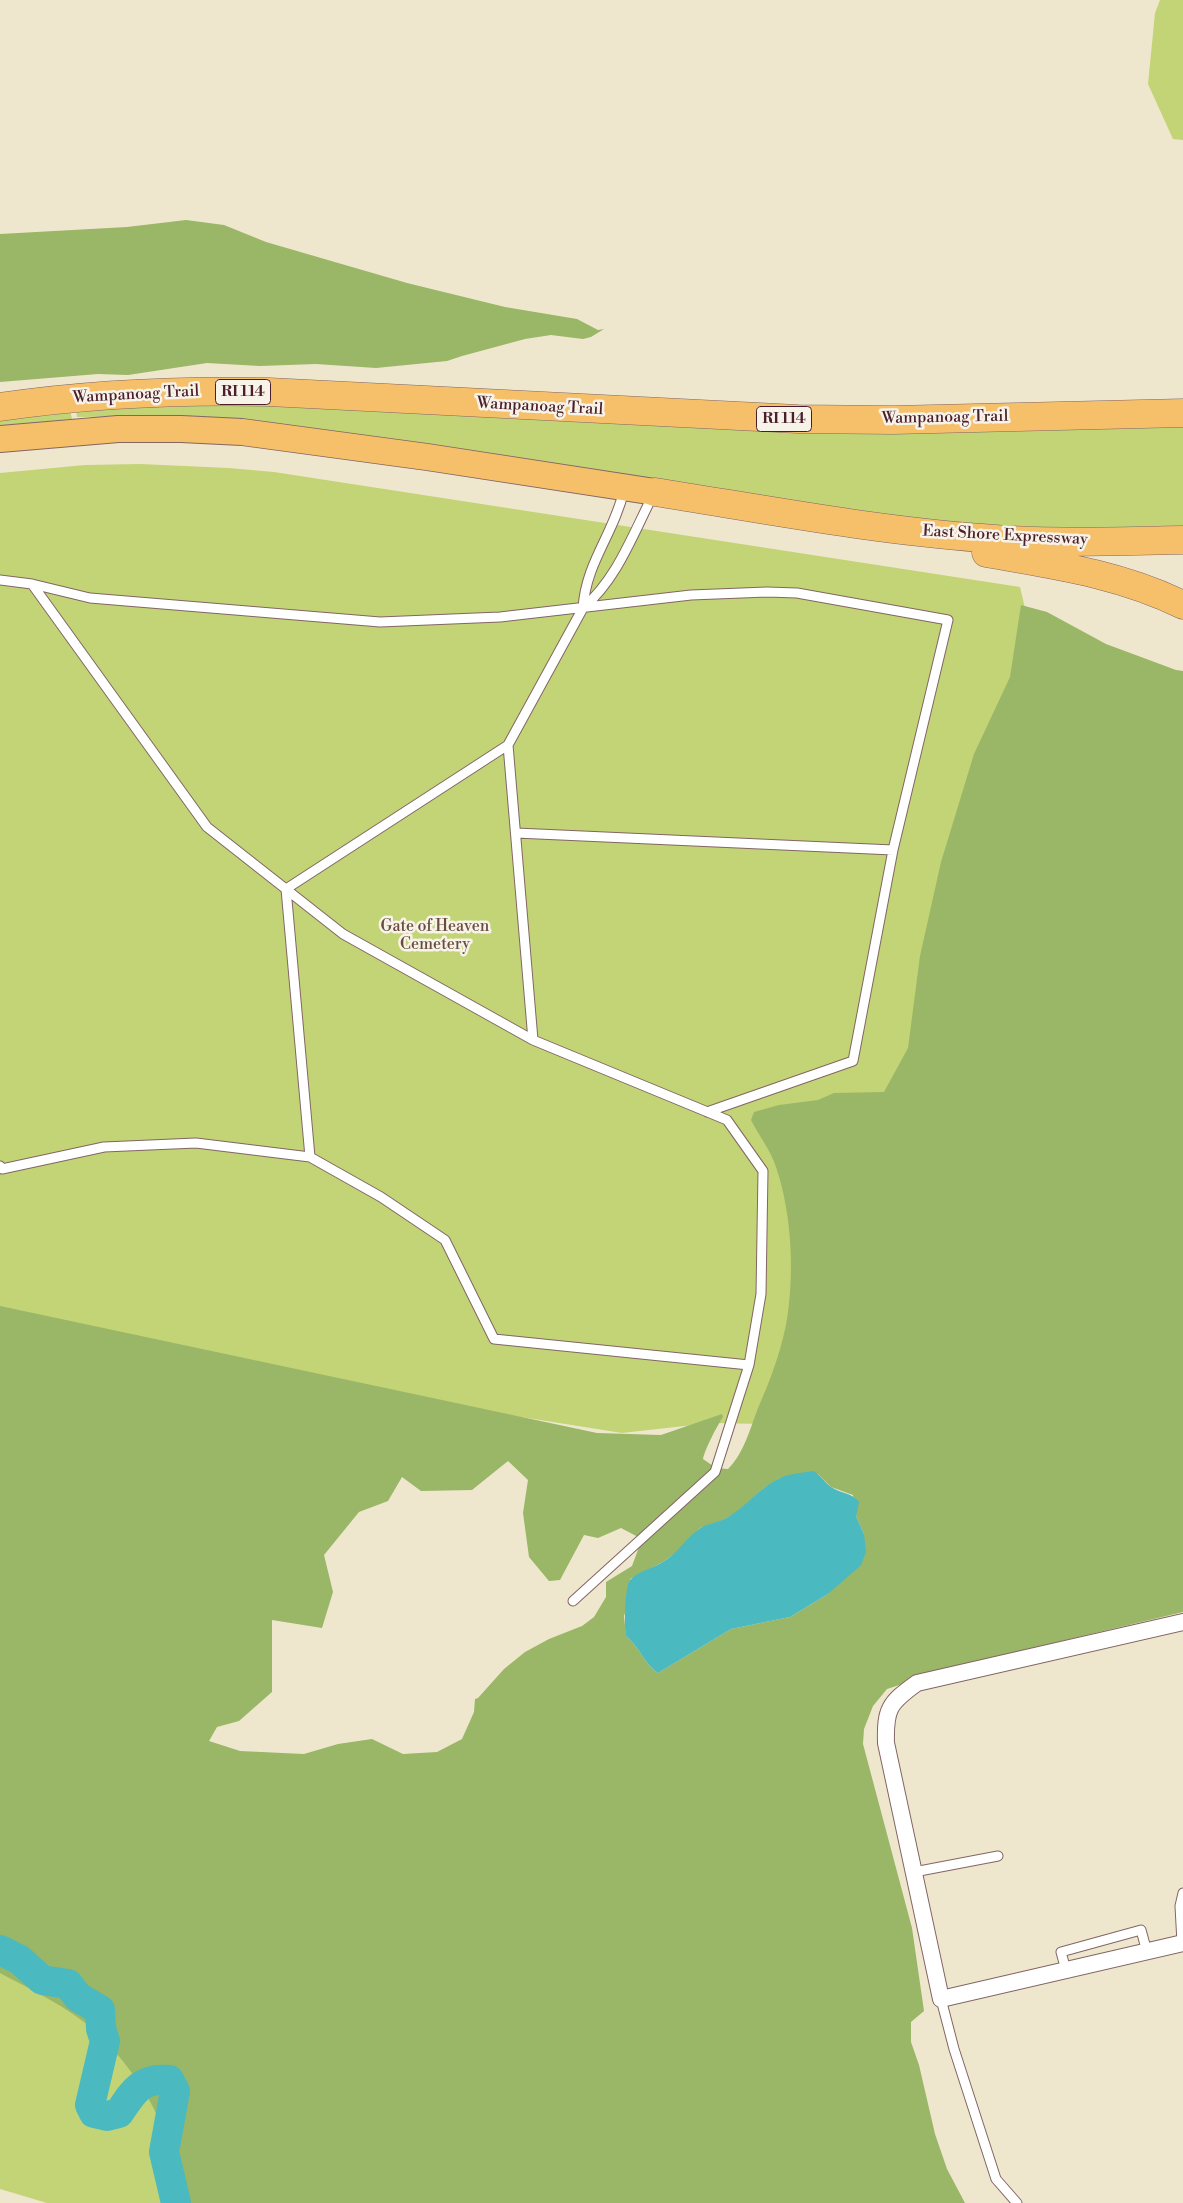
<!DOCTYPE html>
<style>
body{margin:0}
canvas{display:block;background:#eee7cd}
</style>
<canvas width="1183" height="2203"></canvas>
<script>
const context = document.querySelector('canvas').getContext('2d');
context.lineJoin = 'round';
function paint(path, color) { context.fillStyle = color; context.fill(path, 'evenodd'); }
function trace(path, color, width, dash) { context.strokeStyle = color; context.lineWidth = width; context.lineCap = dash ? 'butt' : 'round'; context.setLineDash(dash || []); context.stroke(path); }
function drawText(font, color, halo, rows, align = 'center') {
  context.font = font + ' "Libre Bodoni",serif'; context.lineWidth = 5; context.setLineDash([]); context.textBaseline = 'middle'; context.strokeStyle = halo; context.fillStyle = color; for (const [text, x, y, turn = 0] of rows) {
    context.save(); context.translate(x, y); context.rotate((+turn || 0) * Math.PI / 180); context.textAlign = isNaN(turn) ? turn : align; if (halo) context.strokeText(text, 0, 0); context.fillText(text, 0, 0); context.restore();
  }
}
const green = new Path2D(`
 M1160 0H1183V140L1173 139 1148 84 1155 13Z
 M210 402 1183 425V529L1089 531 940 524 266 422 169 416 77 417 76 408Z
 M70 409 72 419 0 426V418Z
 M140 464 229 468 274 472 1020 587 1029 625 901 1088 786 1363 765 1424 711 1423 622 1433 182 1363 0 1316V473L85 465Z
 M0 1859 305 2203H47L0 2189Z`);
const forest = new Path2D(`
 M186 220 224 225 266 242 407 283 505 307 577 319 598 330 604 329 591 337 583 339 551 335 525 339 462 356 447 361 376 368 316 364 260 366 207 363 128 375 98 374 0 382V234L127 227Z
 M1021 605 1047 612 1106 644 1176 670 1183 671V1612L961 1665 887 1689 873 1706 864 1729 863 1744 912 1928 924 2011 911 2022V2042L919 2065 935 2134 947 2169 965 2203H175C182 2141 139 2072 95 2031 68 2007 32 1990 0 1973V1306L597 1433 661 1435 722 1414 723 1417C717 1426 705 1449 703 1459L716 1468 728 1469C744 1453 750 1429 758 1408 770 1381 780 1354 786 1325 795 1276 792 1214 776 1167 770 1149 759 1136 751 1120L754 1112 779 1105 818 1100 834 1093 884 1092 908 1048 920 956 941 862 974 754 1010 677ZM508 1461 528 1480 523 1513 529 1557 549 1581 560 1580 584 1535 598 1538 621 1528 642 1539 632 1566 606 1582V1597L594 1617 582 1626 549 1639 525 1652 504 1669 478 1698 475 1699 474 1712 462 1739 437 1752 403 1754 372 1739 338 1744 304 1754 240 1751 209 1741 217 1727 239 1721 272 1692V1620L322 1628 333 1592 324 1555 359 1512 388 1501 402 1477 421 1491 472 1490ZM818 1474 831 1487 853 1495 856 1516 864 1534 828 1594 790 1617 731 1629 658 1673C644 1664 640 1647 626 1636L624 1616 627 1608 630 1579 663 1562 679 1550 700 1528 723 1520 737 1512 764 1488 778 1479 788 1476Z`);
const water = new Path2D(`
 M813 1471C821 1475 824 1482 831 1487 842 1494 851 1492 859 1502L856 1516 864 1534 866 1552 861 1565 828 1594 790 1617 731 1629 658 1673C644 1664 640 1647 626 1636 624 1627 625 1586 630 1580 637 1572 653 1568 663 1562 678 1553 686 1538 699 1529 707 1523 719 1523 728 1517 745 1507 758 1490 776 1480 787 1474 800 1473 813 1471Z`);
const river = new Path2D(`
 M0 1950 20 1960 42 1980 68 1984 78 1997 100 2010 101 2029 105 2041 90 2105 94 2113 107 2116 119 2113C133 2092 141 2077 169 2080L175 2091 164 2152 176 2203`);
const service = new Path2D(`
 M624 490C614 534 586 562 583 608 617 579 633 534 653 495
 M0 580 32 584 90 598 380 622 500 617 691 595 767 592 797 593 948 620 893 850 853 1061 707 1112
 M32 584 207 827 343 934 533 1040
 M516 833 893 850
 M310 1157 286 889 508 745
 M0 1166 2 1169 104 1147 196 1143 310 1157 381 1197 445 1240 494 1339 749 1365
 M573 1601 715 1472 749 1365 761 1294 763 1171 727 1120 533 1040 508 745 583 608
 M914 1872 998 1856
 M1182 1943 1180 1906 1183 1893
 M1066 1970 1061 1952 1141 1930 1147 1952
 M941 1999 954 2049 996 2179 1017 2203`);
const minor = new Path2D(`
 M1183 1622 917 1683C889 1703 885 1709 886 1743L941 1999 1183 1943`);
const primary = new Path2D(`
 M0 439 118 429H181L242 432 427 457 655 492`);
const motorway = new Path2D(`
 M0 407C89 394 179 390 269 392L798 419 893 420 1183 413
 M655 492C763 509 872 530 982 538 1049 544 1116 541 1183 540
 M986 553C1054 565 1120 574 1183 605`);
const shields = [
 [243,392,55],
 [784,419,55]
];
const shieldNames = [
 ["RI 114",243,392],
 ["RI 114",784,419]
];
const streetNames = [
 ["Wampanoag Trail",136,395,-3],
 ["Wampanoag Trail",540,407,3],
 ["Wampanoag Trail",945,418,-1],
 ["East Shore Expressway",1005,536,3]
];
const parkNames = [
 ["Gate of Heaven",435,927],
 ["Cemetery",435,945]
];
paint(green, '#c3d476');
paint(forest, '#9ab667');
paint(water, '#4ab9c0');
trace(river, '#4ab9c0', 30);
trace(service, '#836564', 11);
trace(minor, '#836564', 18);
trace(primary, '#836564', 28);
trace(motorway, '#836564', 29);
trace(service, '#fff', 9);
trace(minor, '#fff', 16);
trace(primary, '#f6c06b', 26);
trace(motorway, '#f6c06b', 28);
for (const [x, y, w] of shields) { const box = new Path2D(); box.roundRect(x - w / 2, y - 12.5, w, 25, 4); context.fillStyle = '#f7f3e8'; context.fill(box); trace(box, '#4a1f2b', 1); }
drawText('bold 15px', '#4a1f2b', null, shieldNames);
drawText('16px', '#4a1f2b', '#f7f3e8', streetNames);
drawText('16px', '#684c3e', '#f7f3e8', parkNames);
</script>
